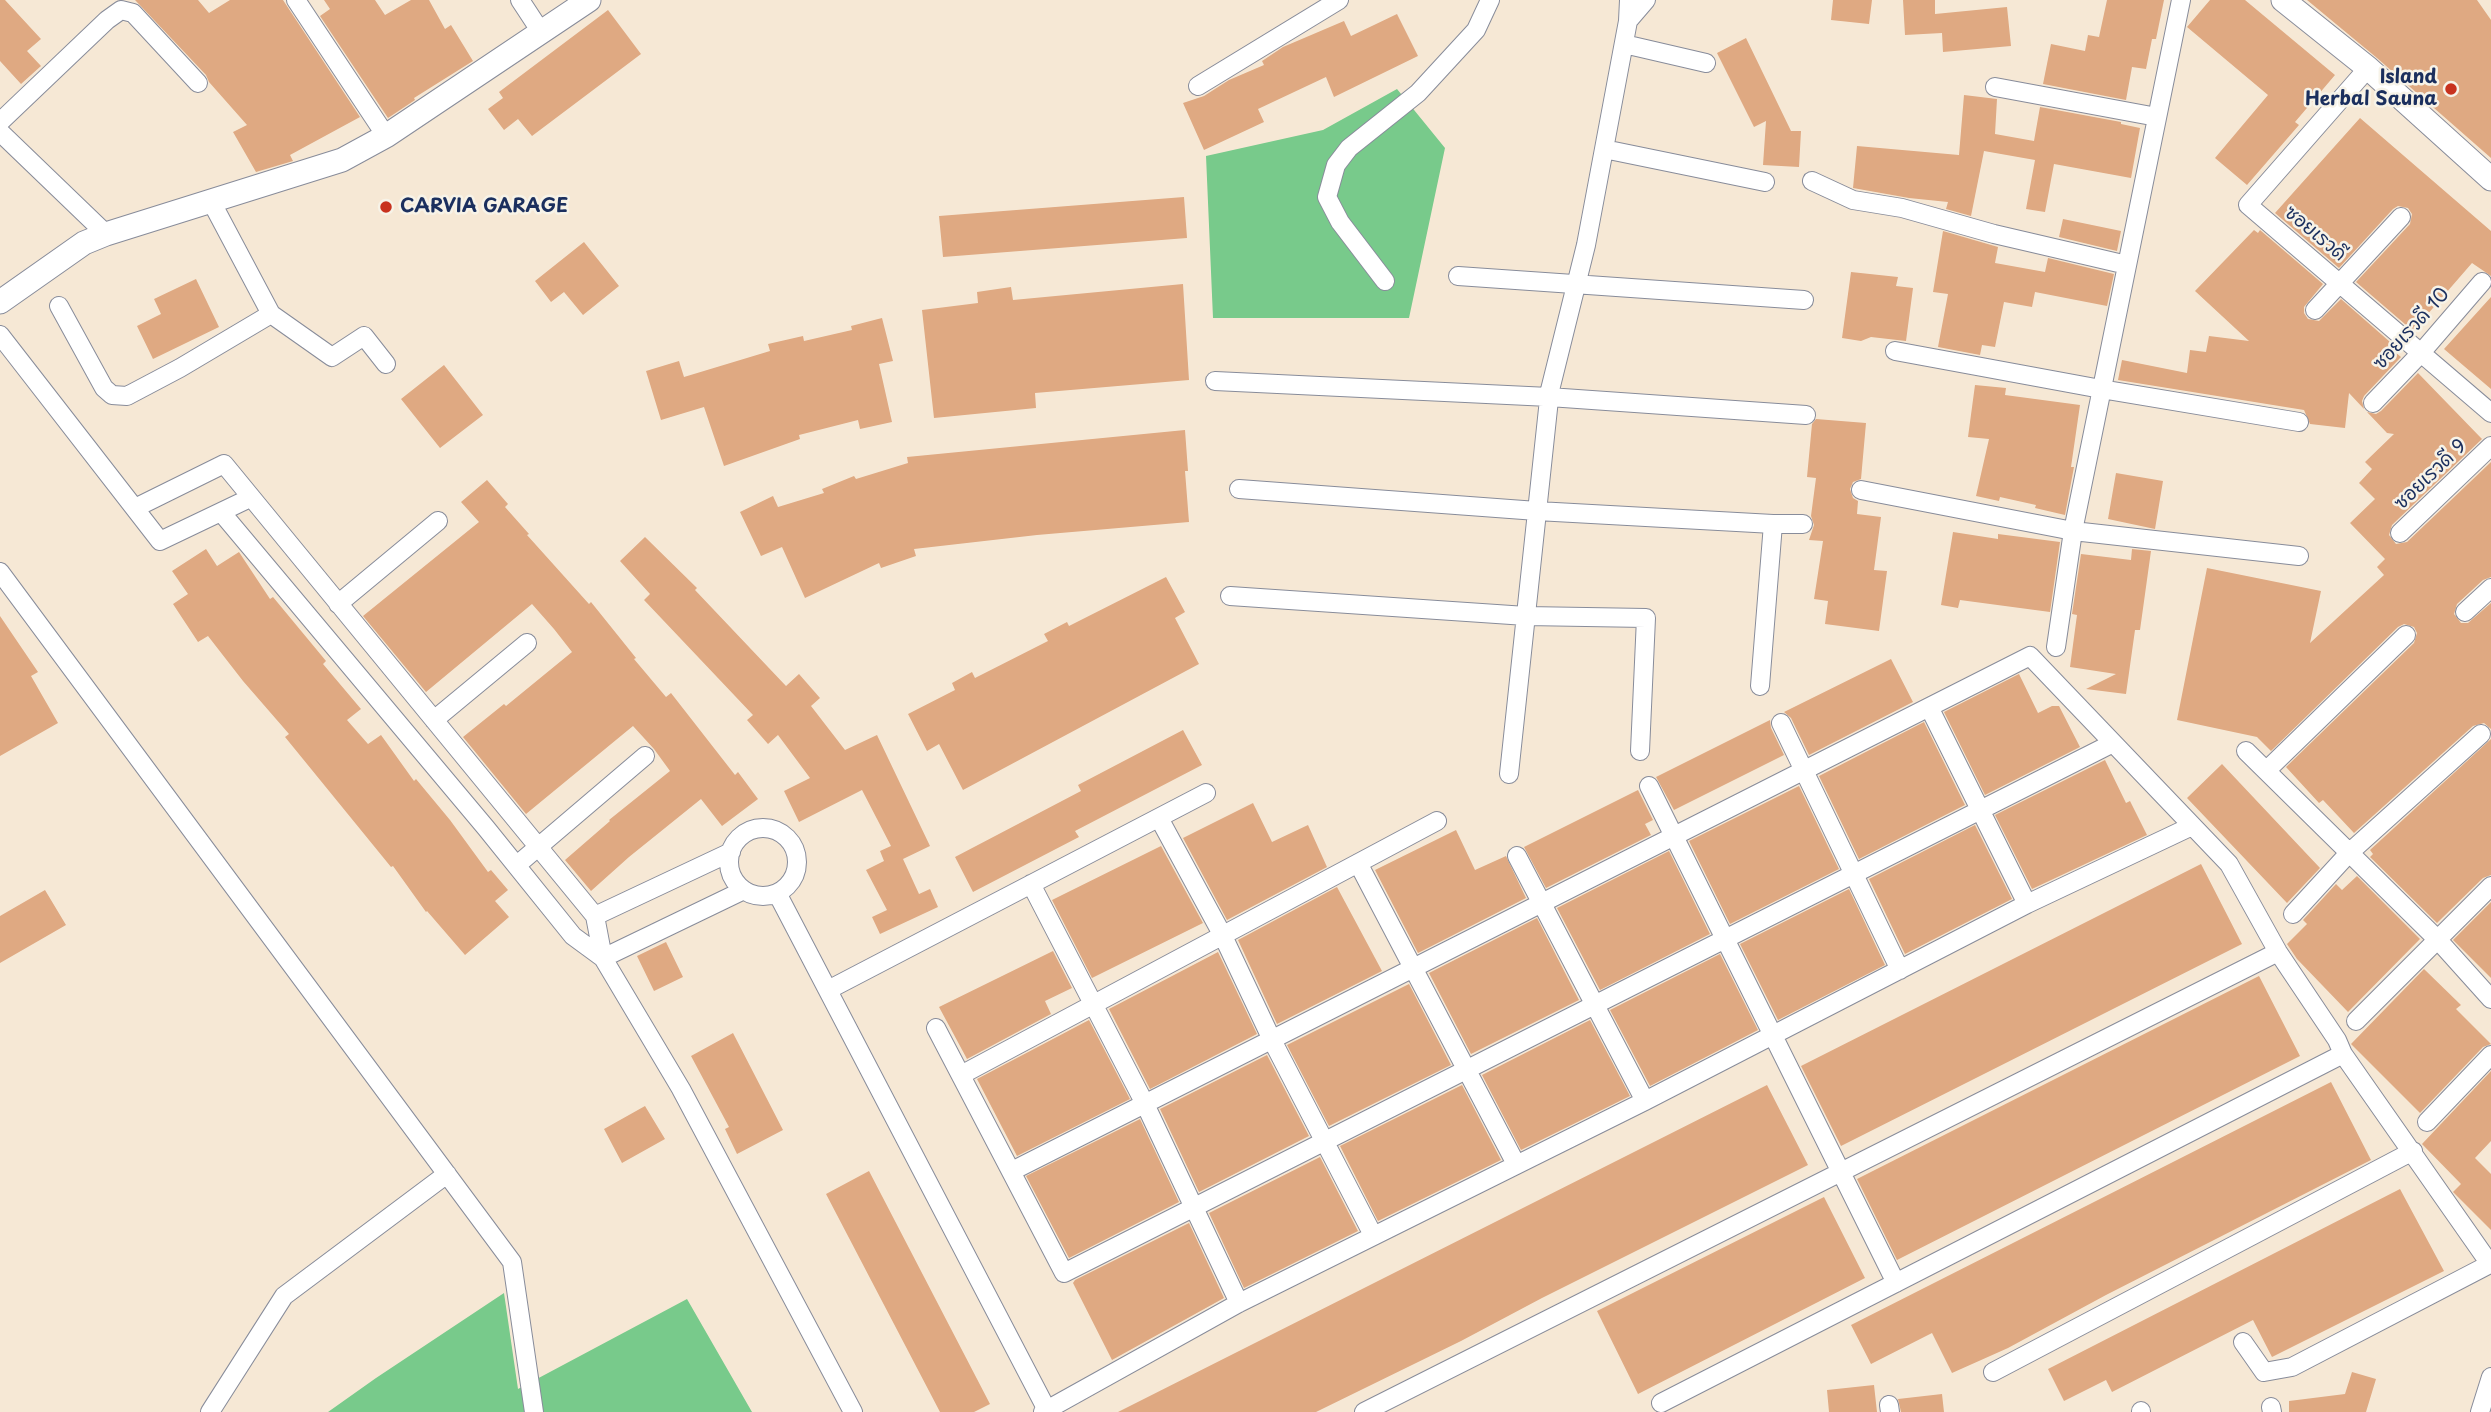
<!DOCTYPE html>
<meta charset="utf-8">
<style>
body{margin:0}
canvas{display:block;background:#f6e8d5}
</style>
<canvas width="2491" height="1412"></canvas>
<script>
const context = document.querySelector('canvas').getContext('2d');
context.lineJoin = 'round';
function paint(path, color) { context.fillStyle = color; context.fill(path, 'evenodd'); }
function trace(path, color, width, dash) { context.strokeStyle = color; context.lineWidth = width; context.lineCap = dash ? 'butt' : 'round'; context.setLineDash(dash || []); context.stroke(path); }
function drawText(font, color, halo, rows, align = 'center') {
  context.font = font + ' "Playpen Sans","Playpen Sans Thai",sans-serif'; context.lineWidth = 5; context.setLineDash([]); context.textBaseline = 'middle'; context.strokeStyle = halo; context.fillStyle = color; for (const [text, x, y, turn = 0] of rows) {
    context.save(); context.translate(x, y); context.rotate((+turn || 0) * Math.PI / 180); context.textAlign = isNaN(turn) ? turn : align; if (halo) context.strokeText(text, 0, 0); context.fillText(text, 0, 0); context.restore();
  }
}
const green = new Path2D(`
 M1397 89 1445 148 1409 318H1213L1206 156 1323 130Z
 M504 1293 518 1389 687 1299 752 1412H328L376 1378Z`);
const building = new Path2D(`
 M0 0H5L41 39 27 51 41 66 21 84 0 61Z
 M135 0H198L209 13 230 0H283L360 117 290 155 293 161 256 172 233 132 247 125 209 82 206 75Z
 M324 0H375L385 15 411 0H429L445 29 451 25 473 61 414 98 415 100 388 118 320 16 330 9Z
 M1833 0H1872L1869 24 1831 20Z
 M1903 0H1935V14L2007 7 2011 46 1943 52 1942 33 1905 35Z
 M2107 0H2164L2156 39H2152L2146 69 2132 67 2126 100 2043 84 2051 44 2085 51 2088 35 2099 37Z
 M2210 0H2245L2335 75 2295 122 2299 125 2247 185 2215 158 2268 95 2187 27Z
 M2307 0H2477L2491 20V158L2377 58Z
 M608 10 641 54 532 136 518 119 504 130 488 109 503 98 499 92Z
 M1397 14 1418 56 1334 97 1326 77 1258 109 1264 122 1204 150 1183 103 1204 96 1229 80 1264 65 1262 61 1283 47 1344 21 1351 36Z
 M1746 38 1791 131H1801L1799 167 1763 165 1766 121 1754 127 1717 53Z
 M1964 95 1997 99 1995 134 2034 141 2040 107 2121 122V124L2140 128 2131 178 2054 164 2045 212 2026 209 2035 160 1984 151 1971 216 1946 209 1948 202 1909 198 1853 188 1857 146 1959 155Z
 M2360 118 2491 231V276L2472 263 2413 331 2356 282 2410 224 2412 214 2408 208 2398 206 2393 209 2339 268 2275 213Z
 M1184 197 1187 238 943 257 939 216Z
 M2063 219 2121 231 2117 251 2059 237Z
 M2254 230 2258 233 2260 230 2323 284 2304 307V313L2308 319 2319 321 2341 299 2398 349 2395 352 2401 357 2364 396 2362 401 2364 409 2349 393 2345 428 2310 424 2304 410 2118 380 2122 360 2187 373 2190 350 2206 352 2209 336 2249 341 2195 291Z
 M1943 231 1998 247 1995 263 2045 272 2048 258 2114 274 2107 306 2035 292 2032 307 2004 302 1995 347 1982 345 1980 355 1938 347 1948 294 1933 292Z
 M584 242 619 286 583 315 564 292 551 302 535 281Z
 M1851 272 1898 277 1896 286 1913 288 1906 341 1871 337 1861 341 1842 338Z
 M196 279 219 327 153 359 137 326 161 314 154 299Z
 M1183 284 1189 380 1035 393 1036 408 934 418 922 310 978 303 977 292 1011 287 1013 300Z
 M2491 297V389L2444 349Z
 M882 318 893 361 879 364 892 422 860 429 858 420 799 435 800 439 724 466 704 407 661 420 646 371 679 361 684 377 770 351 768 344 803 336 804 341 852 330 851 326Z
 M444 365 483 415 440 448 401 399Z
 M2418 373 2482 439 2392 525 2389 535 2396 544 2407 542 2491 462V577L2483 580 2457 604 2454 614 2461 623H2468L2491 603V729L2484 723 2473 726 2354 833 2323 800 2319 803 2286 767 2414 643 2417 633 2414 627 2404 624 2398 627 2271 751 2257 737 2177 720 2207 568 2321 591 2310 643 2384 575 2377 567 2385 559 2350 523 2375 499 2359 483 2372 469 2365 462 2394 434 2387 433 2367 412 2376 414 2381 411Z
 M1975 385 2006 388 2005 395 2080 405 2071 467H2074L2065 515 2035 508 2036 505 2000 497 1999 501 1976 496 1989 439 1968 437Z
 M1816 419 1866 423 1861 479 1853 482 1850 489 1853 498 1858 501 1857 514 1881 517 1874 570 1887 571 1879 631 1825 624 1828 601 1814 599 1823 541 1809 540 1814 525 1811 516 1816 478 1807 477 1812 424Z
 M1185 430 1188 471H1185L1189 522 1037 535 914 549 916 556 881 568 879 563 805 598 782 547 761 556 740 512 773 496 778 507 824 493 822 489 854 476 856 479 908 463 907 457Z
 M2116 473 2163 481 2155 529 2108 519Z
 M487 480 508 504 505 507 529 534 527 535 589 604 591 602 636 658 634 659 666 697 671 693 735 775 738 772 758 799 722 826 701 799 629 857 591 891 565 860 610 821 609 820 670 771 654 749 633 726 526 814 463 737 504 704 506 706 572 652 554 629 532 604 426 692 363 616 479 522 461 502Z
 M1953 532 1998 539V534L2060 542 2050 612 1960 600 1958 608 1941 605Z
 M645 537 697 588 695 590 786 686 799 674 820 698 811 706 845 750 877 735 930 846 903 859 919 894 930 889 938 907 880 934 872 917 887 910 866 870 884 861 880 851 891 846 862 790 799 822 784 791 810 778 778 735 768 744 747 720 753 715 644 600 650 594 620 561Z
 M206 549 217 566 239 552 270 599 273 597 326 661 323 664 361 709 347 720 368 744 381 735 414 781 416 779 450 820 488 872 491 870 508 890 495 901 509 917 465 955 427 911 426 912 393 866 391 867 285 737 289 734 243 681 208 636 198 642 173 604 188 594 172 571Z
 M2132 549 2151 551 2140 630H2135L2126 694 2086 689 2116 674 2070 667 2077 615 2072 614 2081 554 2131 560Z
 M1166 577 1185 612 1175 618 1199 664 963 790 939 744 927 751 908 714 955 690 952 683 972 672 975 678 1048 641 1044 634 1067 622 1069 626Z
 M0 616 38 672 31 676 58 723 0 756Z
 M1891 659 1913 702 1809 755 1791 718 1784 712Z
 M2019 674 2038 713 2052 706H2059L2080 747 1985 795 1944 712Z
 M1770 720 1771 728 1784 755 1674 810 1656 777Z
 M1924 722 1965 805 1859 859 1819 776Z
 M1183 730 1202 765 1075 831 1079 837 973 892 955 857 1081 791 1078 785Z
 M2491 739V875L2483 878 2437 923 2370 857 2373 854 2370 850Z
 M2105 760 2126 803 2130 801 2147 835 2032 889 1995 815Z
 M2222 764 2320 868 2287 903 2187 798Z
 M1799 786 1839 869 1730 924 1689 841Z
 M1638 790 1653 820 1645 824 1651 835 1546 888 1524 847Z
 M1253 803 1272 842 1308 825 1327 867 1227 920 1183 838Z
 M1975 825 2012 899 1905 954 1869 879Z
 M1456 830 1475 870 1506 856 1526 898 1418 953 1375 870Z
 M1161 846 1203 923 1092 978 1052 900Z
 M1669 851 1710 934 1600 990 1557 908Z
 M2201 864 2242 944 1841 1146 1801 1066Z
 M2357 876 2420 939 2348 1012 2297 959 2287 944 2307 924 2303 920 2336 884 2342 890Z
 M1337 887 1382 971 1277 1024 1238 940Z
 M1849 889 1885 965 1778 1020 1740 944Z
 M45 890 66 925 0 963V916Z
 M2491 902V978L2453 940Z
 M1537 918 1579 1000 1471 1054 1429 973Z
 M666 942 683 977 654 991 637 956Z
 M1053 951 1072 988 1045 1001 1051 1014 967 1059 939 1007Z
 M1218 952 1257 1034 1150 1089 1109 1009Z
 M1720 954 1758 1030 1650 1086 1610 1010Z
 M2424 969 2461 1005 2456 1009 2491 1044 2483 1047 2420 1113 2351 1044Z
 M2259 976 2300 1056 1897 1260 1857 1179Z
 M1409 984 1451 1065 1329 1126 1287 1045Z
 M1089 1020 1130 1099 1017 1156 977 1079Z
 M1590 1020 1630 1096 1521 1150 1482 1075Z
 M733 1033 783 1130 737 1154 725 1129 729 1127 691 1056Z
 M1267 1055 1309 1136 1199 1192 1160 1109Z
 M2491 1071V1141L2475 1158 2491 1174V1230L2453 1192 2461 1184 2422 1144Z
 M2331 1082 2371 1160 2106 1295 2008 1348 1952 1373 1932 1333 1871 1364 1851 1325Z
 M1462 1085 1501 1160 1378 1221 1340 1146Z
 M1767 1085 1808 1165 1542 1298 1461 1341 1316 1412H1118Z
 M645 1106 665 1139 622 1163 604 1129Z
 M1140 1119 1179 1202 1069 1258 1026 1176Z
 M1320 1157 1358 1231 1244 1288 1209 1213Z
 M869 1171 990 1404 974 1412H940L826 1194Z
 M2400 1189 2444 1271 2272 1357 2253 1320 2112 1392 2106 1380 2064 1401 2048 1369Z
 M1824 1197 1865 1278 1638 1394 1597 1311Z
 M1189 1223 1224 1298 1112 1360 1073 1283 1075 1280Z
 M2352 1372 2376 1379 2366 1412H2289V1401L2345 1394Z
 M1874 1385 1877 1412H1829L1827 1390Z
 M1942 1394 1944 1412H1901L1898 1399Z`);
const minor = new Path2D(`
 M296 0 386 136
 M520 0 541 32
 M1629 0 1628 21 1646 0
 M1624 44 1706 63
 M2368 68 2248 205 2491 413
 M1198 86 1339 0
 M1995 87 2157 117
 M0 122 107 20 121 10 133 13 198 83
 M0 132 106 234
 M1604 149 1765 182
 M1812 181 1853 200 1902 208 1994 234 2127 265
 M211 201 271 314 332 357 364 336 386 364
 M1458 276 1804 300
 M1385 281 1340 222 1327 197 1336 165 1349 148 1418 93 1476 30 1490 0
 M59 306 104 388 112 395 127 396 180 368 271 314
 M2315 310 2401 217
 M0 335 160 541 250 498
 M1895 351 2101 389 2299 422
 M1215 381 1549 397 1806 415
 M2373 403 2420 354 2482 282
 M1239 489 1537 511 1773 524 1760 686
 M1861 490 2073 531 2299 556
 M135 508 224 464 595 916 603 958 681 1089 853 1412
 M221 512 486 828 573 936 603 958 744 890
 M1773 524H1803
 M2400 533 2491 446
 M0 572 512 1262 534 1412
 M1230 596 1526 616 1646 618 1640 751
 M338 604 438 521
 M2465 612 2491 588
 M2056 647 2073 531 2181 0
 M1929 707 2027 904
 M434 720 527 643
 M1781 723 1900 970
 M2246 751 2438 940 2491 999
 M2267 770 2406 635
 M1509 774 1550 390 1586 245 1628 21
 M1649 786 1896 1283
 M1159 818 1223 936 1272 1040 1373 1235
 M729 862a34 34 0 1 1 68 0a34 34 0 1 1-68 0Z
 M1517 856 1645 1101
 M1358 863 1516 1164
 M517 865 645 756
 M1031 884 1145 1104 1239 1303
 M777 893 1048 1412
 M2293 914 2349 853 2481 734
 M595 916 731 852
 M828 990 1206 793
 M2356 1021 2491 886
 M936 1028 1064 1273 2113 743
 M961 1075 1437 821
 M2427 1122 2491 1055
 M1012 1171 2030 656 2229 864 2278 952 2337 1040 2343 1054 2490 1264 2292 1367 2264 1372 2243 1342
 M1993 1372 2413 1151
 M1661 1403 2343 1054
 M1889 1405 1890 1412
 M2271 1407 2272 1412
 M2141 1411V1412
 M210 1412 284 1296 447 1174
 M1043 1412 1239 1303 1645 1101 2027 904 2192 826
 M1364 1412 2278 952
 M2480 1412 2491 1377`);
const tertiary = new Path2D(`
 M2283 0 2368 68 2491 179
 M0 302 84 243 106 234 342 160 386 136 589 0`);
const markers = [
 [2451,89,7,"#c8321e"],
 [386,207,7,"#c8321e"]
];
const poiNames = [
 ["Island",2437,78],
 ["Herbal Sauna",2437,100],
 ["CARVIA GARAGE",400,207,"left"]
];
const streetNames = [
 ["ซอยเรวดี",2315,234,40],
 ["ซอยเรวดี 10",2412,329,-48],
 ["ซอยเรวดี 9",2431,475,-44]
];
paint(green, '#78ca8b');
paint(building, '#dfa982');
trace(minor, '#888c9a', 20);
trace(tertiary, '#888c9a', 25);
trace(minor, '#fff', 18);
trace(tertiary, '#fff', 23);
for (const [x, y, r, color] of markers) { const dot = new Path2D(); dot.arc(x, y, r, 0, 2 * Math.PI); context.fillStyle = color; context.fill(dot); trace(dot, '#f7f3e8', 2.5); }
drawText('bold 19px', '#1b2f5e', '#f7f3e8', poiNames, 'right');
drawText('19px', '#1b2f5e', '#f7f3e8', streetNames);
</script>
